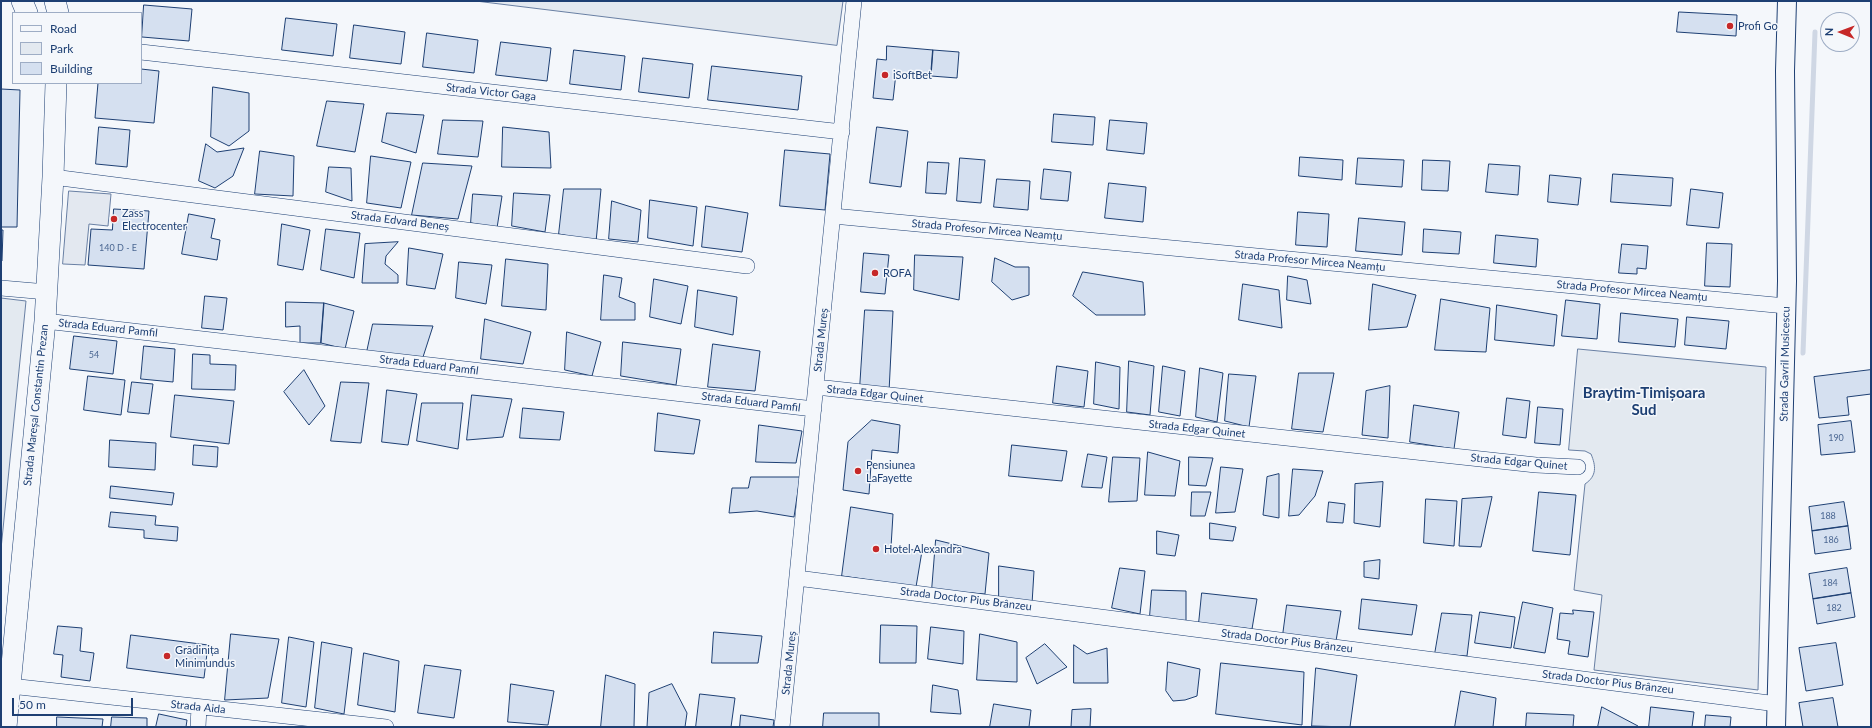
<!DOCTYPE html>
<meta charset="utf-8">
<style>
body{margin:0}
#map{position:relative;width:1872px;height:728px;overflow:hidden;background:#f4f7fb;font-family:Lato,sans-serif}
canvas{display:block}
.frame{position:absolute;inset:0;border:2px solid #1d3f73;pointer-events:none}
.legend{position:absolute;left:12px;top:12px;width:130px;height:72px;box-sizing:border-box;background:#f4f7fb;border:1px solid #9eadc5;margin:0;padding:5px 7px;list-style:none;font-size:12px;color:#1d3f73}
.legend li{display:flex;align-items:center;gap:8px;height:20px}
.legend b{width:20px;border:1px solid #9eadc5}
.north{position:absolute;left:1820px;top:12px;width:40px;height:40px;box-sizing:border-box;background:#f4f7fb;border:1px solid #9eadc5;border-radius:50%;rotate:271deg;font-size:11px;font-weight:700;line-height:16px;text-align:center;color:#1d3f73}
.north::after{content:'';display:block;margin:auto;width:14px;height:18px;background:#c62828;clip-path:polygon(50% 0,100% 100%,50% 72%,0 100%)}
.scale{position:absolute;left:12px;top:698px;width:121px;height:18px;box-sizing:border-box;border:2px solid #1d3f73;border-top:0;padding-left:5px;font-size:12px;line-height:14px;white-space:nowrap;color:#1d3f73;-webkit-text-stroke:3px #f4f7fb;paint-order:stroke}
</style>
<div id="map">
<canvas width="1872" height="728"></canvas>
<div class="frame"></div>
<ul class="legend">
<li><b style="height:5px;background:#f4f7fb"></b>Road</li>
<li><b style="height:11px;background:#e3e9f0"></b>Park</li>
<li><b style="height:11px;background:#d5e0f0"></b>Building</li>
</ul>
<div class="north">N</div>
<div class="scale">50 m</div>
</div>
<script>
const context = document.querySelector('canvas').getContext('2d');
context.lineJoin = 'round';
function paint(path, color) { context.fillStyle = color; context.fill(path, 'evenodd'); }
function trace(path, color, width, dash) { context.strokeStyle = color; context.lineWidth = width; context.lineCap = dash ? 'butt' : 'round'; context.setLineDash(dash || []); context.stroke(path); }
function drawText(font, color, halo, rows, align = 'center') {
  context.font = font + ' Lato,sans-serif'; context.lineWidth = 3; context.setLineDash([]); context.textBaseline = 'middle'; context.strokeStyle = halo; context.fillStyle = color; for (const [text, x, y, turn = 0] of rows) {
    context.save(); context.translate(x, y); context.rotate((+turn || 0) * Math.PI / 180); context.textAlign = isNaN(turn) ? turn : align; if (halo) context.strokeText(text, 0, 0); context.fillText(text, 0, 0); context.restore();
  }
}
const green = new Path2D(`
 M476 1H843L837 45Z
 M1 298 26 301 1 549Z
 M1578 349 1766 367 1758 690 1594 670 1602 595 1574 590 1585 484C1597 476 1596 466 1591 454L1585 451 1569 450Z`);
const parking = new Path2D(`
 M69 191 111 194 108 226 89 224 85 265 63 264Z`);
const stream = new Path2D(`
 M1803 353 1815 32`);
const building = new Path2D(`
 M144 5 192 9 189 41 142 37Z
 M1679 12 1737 15 1736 36 1677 32Z
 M286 18 337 24 333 56 282 50Z
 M354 25 405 32 401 64 350 58Z
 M427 33 478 40 474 73 423 67Z
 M501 42 551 48 547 81 496 75Z
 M887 46 933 50 931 76 896 73 893 100 873 98 877 59 886 60Z
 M574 50 625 56 621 90 570 84Z
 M933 50 959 52 957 78 931 76Z
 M643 58 693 64 689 98 639 92Z
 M712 66 802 76 798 110 708 100Z
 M141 69 159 71 154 123 95 118 98 83H141Z
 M213 87 249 93V131L229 146 211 137Z
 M1 89 20 90 17 227H1Z
 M327 101 364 104 355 152 317 146Z
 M387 113 424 115 416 153 382 142Z
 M1054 114 1095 117 1093 145 1052 142Z
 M443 120 483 121 478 157 438 154Z
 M1110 120 1147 123 1144 154 1107 150Z
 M99 127 130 130 127 167 96 164Z
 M503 127 549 132 551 168 502 167Z
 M877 127 908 131 901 187 870 183Z
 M206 144 217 152 244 148 233 176 215 188 199 181Z
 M785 150 830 154 825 210 780 206Z
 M260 151 294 156 293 196 255 194Z
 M371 156 411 162 401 208 367 203Z
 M1300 157 1343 160 1342 180 1299 176Z
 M960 158 985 160 981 203 957 201Z
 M1358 158 1404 160 1402 187 1356 184Z
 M1423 160 1450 161 1448 191 1422 190Z
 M928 162 949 163 946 194 926 193Z
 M423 163 472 166 458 219 412 215Z
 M1489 164 1520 166 1518 195 1486 192Z
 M329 167 351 168 352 201 326 192Z
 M1044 169 1071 172 1068 201 1041 199Z
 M1613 174 1673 178 1671 206 1611 202Z
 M1550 175 1581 178 1578 205 1548 202Z
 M997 179 1030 181 1028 210 994 207Z
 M1109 183 1146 187 1143 222 1105 218Z
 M564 189H601L596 242 559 234Z
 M1691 189 1723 193 1719 228 1687 225Z
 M514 193 550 195 545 232 512 226Z
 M473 194 502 196 497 228 471 223Z
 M650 200 697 207 693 246 648 238Z
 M612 201 641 210 638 242 609 239Z
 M706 206 748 213 742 252 702 247Z
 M114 209 149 211 144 269 88 265 91 229 112 230Z
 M1298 212 1329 214 1327 247 1296 245Z
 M189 214 215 219 211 238 220 240 217 260 182 254Z
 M1359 218 1405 222 1402 255 1356 251Z
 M282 224 310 230 303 270 278 265Z
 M326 229 360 233 354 278 321 270Z
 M1424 229 1461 232 1459 254 1423 252Z
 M1 230H3L2 261H1Z
 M1496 235 1538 239 1536 267 1494 263Z
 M398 242 386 256 385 264 398 275V283H362L365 244Z
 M1707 243 1732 244 1730 287 1705 286Z
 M1622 244 1648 246 1646 269 1637 268V274L1619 273Z
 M409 248 443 254 435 289 407 285Z
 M864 253 889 255 885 294 861 292Z
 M915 255 963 257 959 300 914 290Z
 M995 258 1015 267H1029V295L1012 300 992 282Z
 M506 259 548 264 546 310 502 306Z
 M459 262 492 265 486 304 456 298Z
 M1083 272 1143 282 1145 315H1096L1073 296Z
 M604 275 622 278 619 297 635 303V320H601Z
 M1288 276 1307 280 1311 304 1287 300Z
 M654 279 688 286 681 324 650 317Z
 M1243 284 1279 290 1282 328 1239 320Z
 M1373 284 1416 295 1407 327 1369 330Z
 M698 290 737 297 733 335 695 327Z
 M205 296 227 298 223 330 202 328Z
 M1441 299 1490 308 1486 352 1435 350Z
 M1566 300 1600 304 1597 339 1562 336Z
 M286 302 324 303 321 343H300V326L286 327Z
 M324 303 354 311 345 349 321 343Z
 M1497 305 1557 315 1554 346 1495 340Z
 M865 310 893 311 889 392 860 388Z
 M1621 313 1678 319 1675 347 1619 342Z
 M1687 317 1729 321 1726 349 1685 345Z
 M485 319 531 332 523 364 481 359Z
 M373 324 433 326 423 357 367 352Z
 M567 332 601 342 592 376 565 370Z
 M74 336 117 341 113 374 70 369Z
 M623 342 681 349 676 385 621 376Z
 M713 344 760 351 755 391 708 387Z
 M144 346 175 349 173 382 141 379Z
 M193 354 210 355V364L236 365 235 390 192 389Z
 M1129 361 1154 366 1150 415 1127 412Z
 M1096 362 1120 367 1119 409 1094 404Z
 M1057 366 1088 371 1084 407 1053 403Z
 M1163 366 1185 371 1180 416 1159 412Z
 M1200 368 1223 373 1217 422 1196 417Z
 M304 370 325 406 309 425 284 392Z
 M1871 370V394L1847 397 1849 415 1819 418 1814 377Z
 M1299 373H1334L1323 432 1292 429Z
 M1229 374 1256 376 1249 427 1225 421Z
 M88 376 125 380 121 415 84 410Z
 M132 382 153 384 149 414 128 412Z
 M341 382 369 383 361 443 331 441Z
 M1390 386 1388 438 1362 435 1366 391Z
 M387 390 417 394 408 445 382 442Z
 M175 395 234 401 229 444 171 437Z
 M472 395 512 399 503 437 467 440Z
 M1507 398 1530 401 1526 438 1503 435Z
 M422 403H463L458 449 417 441Z
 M1414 405 1459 412 1454 449 1410 442Z
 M1538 407 1563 409 1560 445 1535 443Z
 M523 408 564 412 560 440 520 438Z
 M658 413 700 420 694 454 655 451Z
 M872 420 900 425 898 453 872 450 869 494 843 490 848 442Z
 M1851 421 1855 452 1821 455 1818 425Z
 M759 425 802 431 796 463 756 462Z
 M110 440 156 443 155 470 109 467Z
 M194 445 218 447 217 467 193 465Z
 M1012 445 1067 451 1062 481 1009 476Z
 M1148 452 1180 461 1175 496 1145 495Z
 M1088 454 1107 457 1102 488 1082 487Z
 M1113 457 1140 458 1137 501 1109 502Z
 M1189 457 1213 458 1206 486 1189 485Z
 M1221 467 1243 469 1235 512 1216 513Z
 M1293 469 1323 471 1315 496 1299 515 1289 516Z
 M1279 474V518L1263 515 1267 477Z
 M751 477H800L794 517 757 511 729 513 732 488H748Z
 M1383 482 1380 527 1354 523 1355 484Z
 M111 486 174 493 172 505 110 498Z
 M1192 492H1211L1205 516H1191Z
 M1539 492 1576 495 1570 555 1533 551Z
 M1492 497 1481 547 1459 546 1462 499Z
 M1426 499 1457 501 1454 546 1424 543Z
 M1329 502 1345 504 1343 523 1327 522Z
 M1844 502 1848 526 1812 531 1809 507Z
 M851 507 893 514 891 547 922 551 916 587 842 576Z
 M111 512 156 516 155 525 178 527 177 541 144 538V530L109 527Z
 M1210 523 1236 527 1233 541 1210 539Z
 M1848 526 1851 549 1815 554 1812 531Z
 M1157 531 1179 535 1175 556 1157 554Z
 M936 540 989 553 985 594 932 590Z
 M1380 560 1379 579 1364 577V562Z
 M999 566 1034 571 1032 604 999 597Z
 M1120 568 1145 571 1140 614 1112 608Z
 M1847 568 1851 593 1813 599 1809 574Z
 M1152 590 1186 591V622L1150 616Z
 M1202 593 1257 599 1252 629 1199 623Z
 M1851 593 1855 617 1817 624 1813 599Z
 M1362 599 1417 605 1412 635 1359 629Z
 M1523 602 1553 608 1545 653 1514 648Z
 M1287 605 1341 611 1336 641 1283 635Z
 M1573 610 1594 612 1588 657 1568 654 1570 641 1557 639 1560 613 1573 614Z
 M1480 612 1515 617 1511 648 1475 643Z
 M1442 613 1472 615 1467 656 1435 654Z
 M881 625 917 626 916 663H880Z
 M58 626 82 628 80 651 94 653 90 681 61 677 63 655 54 654Z
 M931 627 964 631 963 664 928 659Z
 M714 632 762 636 758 663H712Z
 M231 634 279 639 268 698 225 700Z
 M980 634 1017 642V682L977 680Z
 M131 635 208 645 204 678 127 668Z
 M289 637 314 642 306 707 282 703Z
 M322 642 352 648 344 714 315 708Z
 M1836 643 1843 685 1806 691 1799 648Z
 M1045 644 1067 667 1037 684 1026 658Z
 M1074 645 1087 654 1107 648 1108 683H1074Z
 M364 653 399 661 395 712 358 705Z
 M1168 662 1200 669 1197 696 1185 700 1173 701 1166 691Z
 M1221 663 1304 672 1302 725 1216 714Z
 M425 665 461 670 454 718 418 713Z
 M1316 668 1357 675 1350 727 1312 726Z
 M606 675 635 684 634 727H601Z
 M511 684 554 691 548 725 508 722Z
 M672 684 687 713 685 727H647L649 693Z
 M933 685 958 690 961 714 931 712Z
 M1461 691 1496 698 1493 727H1455Z
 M700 694 735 698 731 727H696Z
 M1833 698 1838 727H1803L1799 703Z
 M994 704 1031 710 1029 727H990Z
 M1602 707 1638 726 1637 727H1598Z
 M1651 707 1694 712 1692 727H1649Z
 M1091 709 1090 727H1071L1072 710Z
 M824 713H879V727H823Z
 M1527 713 1574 715 1573 727H1526Z
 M159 714 187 720 186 727H156Z
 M741 715 774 720 773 727H740Z
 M1706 715 1731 717 1730 727H1705Z
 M57 717 103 719 102 727H57Z
 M112 717 147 718V727H111Z`);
const minor = new Path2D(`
 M141 52 842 132
 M53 177 747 266
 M833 216 1786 306
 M1 288 47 292
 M45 321 814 409
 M816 387 1536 465 1578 467
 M797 578 1777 704
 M10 686 386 727
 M198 727 199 707
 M782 727 854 1`);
const tertiary = new Path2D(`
 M1776 727 1787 281 1785 71 1787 1`);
const secondary = new Path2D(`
 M22 1 27 13
 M55 1 58 13
 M6 727 45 321 53 177 56 83`);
const markers = [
 [1730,26,4,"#c62828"],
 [885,75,4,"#c62828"],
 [114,219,4,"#c62828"],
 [875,273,4,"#c62828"],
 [858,471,4,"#c62828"],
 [876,549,4,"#c62828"],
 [167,656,4,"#c62828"]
];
const numberNames = [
 ["140 D - E",118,248],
 ["54",94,355],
 ["190",1836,438],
 ["188",1828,516],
 ["186",1831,540],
 ["184",1830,583],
 ["182",1834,608]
];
const poiNames = [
 ["Profi Go",1738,26],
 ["iSoftBet",893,75],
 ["Zass",122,213],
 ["Electrocenter",122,226],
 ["ROFA",883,273],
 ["Pensiunea",866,465],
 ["LaFayette",866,478],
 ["Hotel Alexandra",884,549],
 ["Grădinița",175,650],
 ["Minimundus",175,663]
];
const streetNames = [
 ["Strada Victor Gaga",491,92,6],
 ["Strada Edvard Beneș",400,221,7],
 ["Strada Profesor Mircea Neamțu",987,230,5],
 ["Strada Profesor Mircea Neamțu",1310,261,5],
 ["Strada Profesor Mircea Neamțu",1632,291,5],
 ["Strada Eduard Pamfil",108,328,6],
 ["Strada Mureș",821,340,-84],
 ["Strada Gavril Musicescu",1785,364,-89],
 ["Strada Eduard Pamfil",429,365,7],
 ["Strada Edgar Quinet",875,394,6],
 ["Strada Eduard Pamfil",751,402,7],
 ["Strada Mareșal Constantin Prezan",36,405,-84],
 ["Strada Edgar Quinet",1197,429,6],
 ["Strada Edgar Quinet",1519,462,5],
 ["Strada Doctor Pius Brânzeu",966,599,7],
 ["Strada Doctor Pius Brânzeu",1287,641,7],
 ["Strada Mureș",789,663,-84],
 ["Strada Doctor Pius Brânzeu",1608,682,7],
 ["Strada Aida",198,707,6]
];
const districtNames = [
 ["Braytim-Timișoara",1644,393],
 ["Sud",1644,410]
];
paint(green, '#e3e9f0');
trace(green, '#687fa3', 1);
paint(parking, '#e3e8f0');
trace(parking, '#687fa3', 1);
trace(stream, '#cfd7e4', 5);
paint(building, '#d5e0f0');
trace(building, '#1d3f73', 1);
trace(minor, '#1d3f73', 16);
trace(tertiary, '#1d3f73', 20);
trace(secondary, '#1d3f73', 22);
trace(minor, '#f4f7fb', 15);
trace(tertiary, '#f4f7fb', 18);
trace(secondary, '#f4f7fb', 21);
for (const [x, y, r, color] of markers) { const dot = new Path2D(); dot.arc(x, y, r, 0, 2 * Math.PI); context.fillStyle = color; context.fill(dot); trace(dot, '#f4f7fb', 1.5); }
drawText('9px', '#4b6792', null, numberNames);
drawText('11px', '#1d3f73', '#f4f7fb', poiNames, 'left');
drawText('11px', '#1d3f73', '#f4f7fb', streetNames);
drawText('bold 15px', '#1d3f73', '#f4f7fb', districtNames);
</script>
